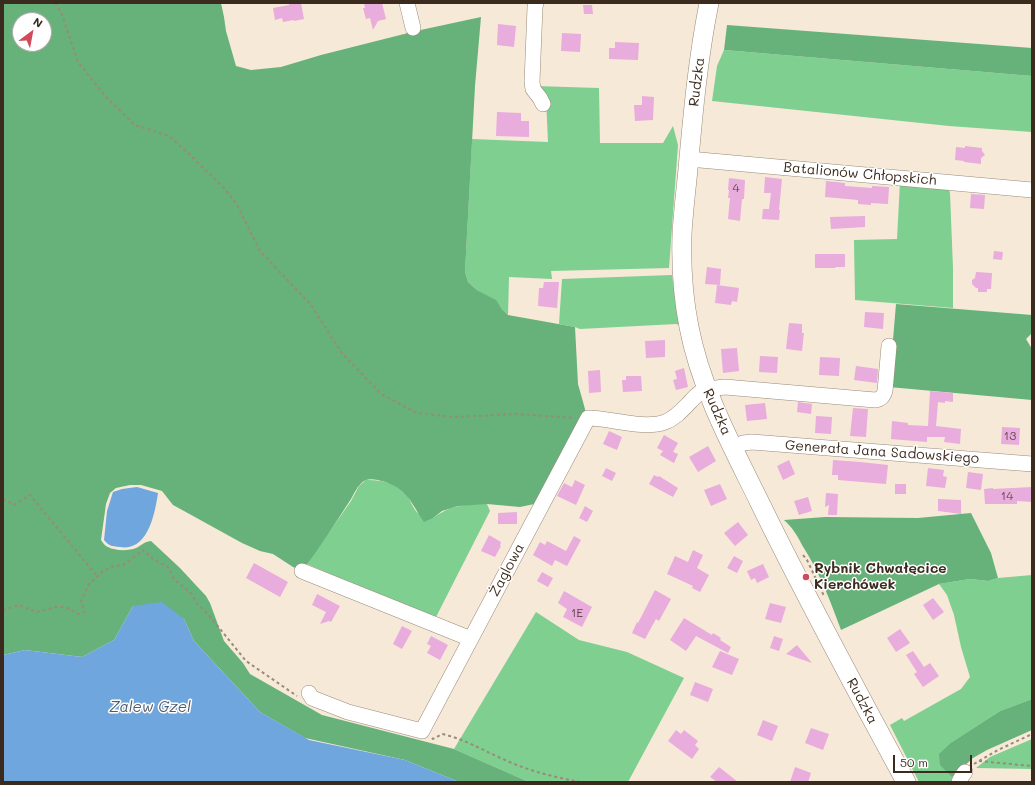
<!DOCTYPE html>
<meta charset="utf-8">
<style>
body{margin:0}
#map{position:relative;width:1035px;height:785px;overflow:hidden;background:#f7e9d7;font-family:Mali,sans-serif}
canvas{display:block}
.frame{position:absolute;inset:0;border:4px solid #3b2a1e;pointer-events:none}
.north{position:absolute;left:12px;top:12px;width:40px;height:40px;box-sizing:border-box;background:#fff;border:1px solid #b1aaa5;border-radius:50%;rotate:32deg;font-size:11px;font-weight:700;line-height:16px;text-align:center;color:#3b2a1e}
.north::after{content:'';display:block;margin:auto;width:14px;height:18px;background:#d1495b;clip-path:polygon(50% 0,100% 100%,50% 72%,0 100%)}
.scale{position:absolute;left:893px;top:755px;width:79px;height:18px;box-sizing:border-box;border:2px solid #3b2a1e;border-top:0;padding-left:5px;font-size:12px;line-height:14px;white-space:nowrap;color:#3b2a1e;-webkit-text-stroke:3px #fff;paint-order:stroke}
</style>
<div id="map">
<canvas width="1035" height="785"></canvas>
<div class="frame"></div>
<div class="north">N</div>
<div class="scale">50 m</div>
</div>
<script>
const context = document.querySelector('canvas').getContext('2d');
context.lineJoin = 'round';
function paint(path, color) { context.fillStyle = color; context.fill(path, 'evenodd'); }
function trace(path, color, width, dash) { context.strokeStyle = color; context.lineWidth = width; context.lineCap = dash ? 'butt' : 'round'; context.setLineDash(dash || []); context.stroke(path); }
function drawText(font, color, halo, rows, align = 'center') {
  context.font = font + ' Mali,sans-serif'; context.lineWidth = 3; context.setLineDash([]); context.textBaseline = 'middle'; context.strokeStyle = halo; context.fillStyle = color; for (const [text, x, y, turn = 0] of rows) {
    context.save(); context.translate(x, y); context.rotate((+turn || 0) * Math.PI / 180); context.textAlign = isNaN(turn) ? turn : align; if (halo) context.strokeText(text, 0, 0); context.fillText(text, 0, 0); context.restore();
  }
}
const green = new Path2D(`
 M724 50 1032 76V132L949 126 712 101 717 66Z
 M535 86 599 88 600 143H663L673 126 678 145 669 268 551 271 552 279 509 277 508 315 502 309 495 300 477 290 468 282 465 272 472 139 548 142 546 98Z
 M900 182 948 187 950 193 953 268V308L855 300 854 240 897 239Z
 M672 275 679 325 676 324 580 329 575 327 559 324 562 279Z
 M366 480C382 480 398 483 408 497 411 502 414 510 418 513 422 515 428 516 433 518 451 505 465 504 487 504L490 511 435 619 307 564 351 501 359 486Z
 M1032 575V699L1000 711 952 742V777L960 771 955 779 951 782H919L890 725 902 718 904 721 961 689 970 677 961 647 954 615 947 595 939 584 970 579 988 581 998 578Z
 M536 612 579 640 627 652 684 678 628 782H529L454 749Z
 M1032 739V769L976 768 990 757Z`);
const forest = new Path2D(`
 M3 3H221L224 17 226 31 236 66 251 70 281 67 321 55 416 31 481 17 475 86 465 272 468 282 477 290 496 300 502 309 508 315 575 327 578 384 585 409V418L539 503 520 507 487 504 458 506 442 511 433 518 424 522C416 511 410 496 398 488 391 483 373 477 366 480 357 484 354 495 349 502 334 525 319 549 302 571L293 567 273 554 260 551 242 543 184 511 173 505 162 491 141 485H130L116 488 110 493 106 504 101 540C103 543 105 546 108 547 115 551 129 551 136 548 142 545 144 542 151 541L180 568 206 596 210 603 224 641 243 663 250 674 322 715 454 749 529 782H459L405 760 305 738 260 712 194 641 184 619 133 606 114 640 82 657 25 650 3 655ZM20 20H44V44H20Z
 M727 25 1032 48V76L724 50Z
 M896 304 1032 315V333L1026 339 1032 349V400L889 387Z
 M971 513 991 553 998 578 988 581 970 579 939 584 841 630C830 600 819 571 802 545 797 535 792 527 784 520L825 517 918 518Z
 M1032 699V730L987 750 973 758 952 777 940 765 939 754 952 742 1000 711Z`);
const water = new Path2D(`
 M137 487 158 493C155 513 148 552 120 547 111 546 109 546 104 540L107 511 113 492 122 489Z
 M162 602 184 619 194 641 260 712 309 740 405 760 459 782H3V655L25 650 82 657 114 640 133 606Z`);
const building = new Path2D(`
 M289 3H301L304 19 294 21V20L283 22 282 18 275 20 273 8 289 5Z
 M364 3H382L386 19 378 21 373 30 370 18 366 19 363 8H365Z
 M583 5H592L593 14H584Z
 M498 24 516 26 514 47 497 45Z
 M562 33 581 34 580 52 561 51Z
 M615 42 639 43 638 60 609 59V48H615Z
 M642 96 654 97 653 120 635 121 634 105H642Z
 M497 112 521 113V121H529V137L496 136Z
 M965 146 982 148V151L985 155 981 158V164L964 162V161L955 160 956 147 965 148Z
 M765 177 782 179 779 210H780L779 220 762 219 763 209H769L771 193H764Z
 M729 178 745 180 744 199H742L740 221 728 219 730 198H728L729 190H728Z
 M826 181 845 183V186L872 188V186L889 187 888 204 871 203V205L858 204V200L825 197Z
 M971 194 985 195 984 209 970 208Z
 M865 216V227L831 229 830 217Z
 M994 251 1003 252 1002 260 993 259Z
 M815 254H845V267H836L835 268H815Z
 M707 267 721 269 720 285 705 284Z
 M976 272 992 273 991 289H987V292H978V288H976L972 284V280L975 278Z
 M544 282H559L557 308 538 306 539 288H543Z
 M717 285 739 288 737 302 732 301 731 305 715 303Z
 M865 312 884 313 883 329 864 327Z
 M789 323 802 324V333H804L802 351 786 349Z
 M665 340V357L646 358 645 341Z
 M737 348 739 371 723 373 721 349Z
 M760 356 778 357 777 373 759 372Z
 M820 357 840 358 839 376 819 375Z
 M856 366 878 369 877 383 854 380Z
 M684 368 688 387 676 390 673 380 677 379 675 371Z
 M600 370 601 392 589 393 588 371Z
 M626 376H641L642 391 623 392 622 380H626Z
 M930 391 953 393V402L945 401V403L938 402 936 426 961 429 960 444 944 442 945 437H927V442L891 439 892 421 908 423V425L928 426Z
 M798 402 812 404 811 414 797 412Z
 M765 403 767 419 747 421 745 405Z
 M853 408 868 409 866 437 850 436Z
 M816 416 832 417 831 434 815 433Z
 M1002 427 1020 428 1019 445 1001 444Z
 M609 431 622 437 617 450 603 444Z
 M664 435 678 443 673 452 678 454 674 463 660 455 663 451 657 448Z
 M708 446 716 461 698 472 689 457Z
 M789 460 795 474 783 480 777 466Z
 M833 460 860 462 888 465 886 484 838 480V475H832Z
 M606 468 616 473 612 481 602 476Z
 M928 468 944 470 943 476 947 477 945 488 926 486Z
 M968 472 983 474 981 490 966 488Z
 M654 475 658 477 659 476 678 488 673 497 649 484Z
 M575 480 585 485 576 505 557 496 564 483 572 487Z
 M720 484 727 499 711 506 704 490Z
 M895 484H906V494H895Z
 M1032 487V502L1017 501V504H985L984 489 993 488V489Z
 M826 493 838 494 837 515H828L829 505 825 507Z
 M808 497 812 511 799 515 794 501Z
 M938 499 961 500V514L938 511Z
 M585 506 593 511 587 522 579 518Z
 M517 512V524H498V513Z
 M738 522 748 535 735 546 724 533Z
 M489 535 501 542 500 546H501L495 557 481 551Z
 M574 536 581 540 567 566 555 560 552 566 533 555 540 542 545 545 547 541 566 551Z
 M693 550 703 555 697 568 709 575 700 592 692 588 693 586 667 574 675 556 688 562Z
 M734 556 743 561 737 573 727 568Z
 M254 563 288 582 280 597 246 578Z
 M763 564 769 577 757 583 755 578 751 580 747 571Z
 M542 572 553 578 548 587 537 581Z
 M655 590 671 599 659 621 656 619 645 639 632 633 637 622 638 623Z
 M564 591 592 607 582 627 563 617 567 609 558 603Z
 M317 594 340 606 331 622 329 621 320 624 326 612 312 605Z
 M933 598 944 612 933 620 923 605Z
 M770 603 786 607 781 623 765 619Z
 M684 618 712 635 713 633 721 638 720 640 731 647 728 653 696 636 686 651 670 640Z
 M402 626 412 631 402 649 393 644Z
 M900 629 910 643 896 652 887 638Z
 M431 636 448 645 440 660 427 653 431 646 427 644Z
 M774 636 783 639 779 651 770 648Z
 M797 645 812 663 786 654Z
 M720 651 739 659 732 675 712 667Z
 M913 651 924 667 930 663 939 676 923 687 914 674 917 672 906 655Z
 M695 682 713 689 708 702 690 695Z
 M763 720 778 726 772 741 757 735Z
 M811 728 829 734 823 750 805 743Z
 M676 730 681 734 684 730 698 741 695 745 699 749 692 759 668 741Z
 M719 767 738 782H717L710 777Z
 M795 767 811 773 808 782H790Z`);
const path = new Path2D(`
 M55 3 61 12 78 62 106 97 135 125 169 136 188 153 223 187 236 203 260 251 311 305 341 352 381 394 417 413 453 417 518 414 575 418
 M3 499 14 505 30 495 97 576
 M803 555 807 560 824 596
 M3 610 19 605 37 612 56 607H65L79 614 84 612 81 601 89 584 103 571 114 566 123 565 143 550 153 559 168 567 174 579 191 593 196 602 212 619 246 661 297 696
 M432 738 433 739 442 734C465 739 484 751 505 760 529 771 554 777 580 782
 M979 761 1032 766
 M974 764 998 750 1032 734`);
const minor = new Path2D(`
 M407 3 413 28
 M536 3 535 7 532 82 533 89 540 98 543 104
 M689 159 1032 190
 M733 448 743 443 752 442 1032 464
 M302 571 471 639
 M309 693 312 698 348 712 422 731 588 418C611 418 644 430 665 422 676 418 684 408 691 401 694 398 697 394 701 392 708 388 717 388 725 387L875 400C881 399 883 397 885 391L889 346
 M959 782 962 776 965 772`);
const major = new Path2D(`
 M709 3C698 58 693 113 688 169 686 191 683 213 682 235 681 266 683 297 689 327 701 389 731 444 759 501 805 596 856 689 906 782`);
const markers = [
 [806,577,4,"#d1495b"]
];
const numberNames = [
 ["4",736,188],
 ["13",1010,436],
 ["14",1007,496],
 ["1E",577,613]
];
const streetNames = [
 ["Rudzka",697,82,-83],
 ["Batalionów Chłopskich",860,174,5],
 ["Rudzka",717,412,66],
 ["Generała Jana Sadowskiego",882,452,4],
 ["Żaglowa",507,570,-62],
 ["Rudzka",862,701,62]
];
const poiNames = [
 ["Rybnik Chwałęcice",814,569],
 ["Kierchówek",814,585]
];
const waterNames = [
 ["Zalew Gzel",150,707]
];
paint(green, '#7ecf90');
paint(forest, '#66b27a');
paint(water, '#6fa6de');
paint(building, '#e8acdd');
trace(minor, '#998a7a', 16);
trace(major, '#998a7a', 20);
trace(path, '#998a7a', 2, [3, 3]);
trace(minor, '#fff', 15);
trace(major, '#fff', 19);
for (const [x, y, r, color] of markers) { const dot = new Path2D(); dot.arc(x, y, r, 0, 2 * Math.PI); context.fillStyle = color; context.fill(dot); trace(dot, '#fff', 1.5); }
drawText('12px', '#664a4e', null, numberNames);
drawText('14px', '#3b2a1e', '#fff', streetNames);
drawText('bold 14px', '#3b2a1e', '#fff', poiNames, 'left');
drawText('italic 15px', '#505c6b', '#fff', waterNames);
</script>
